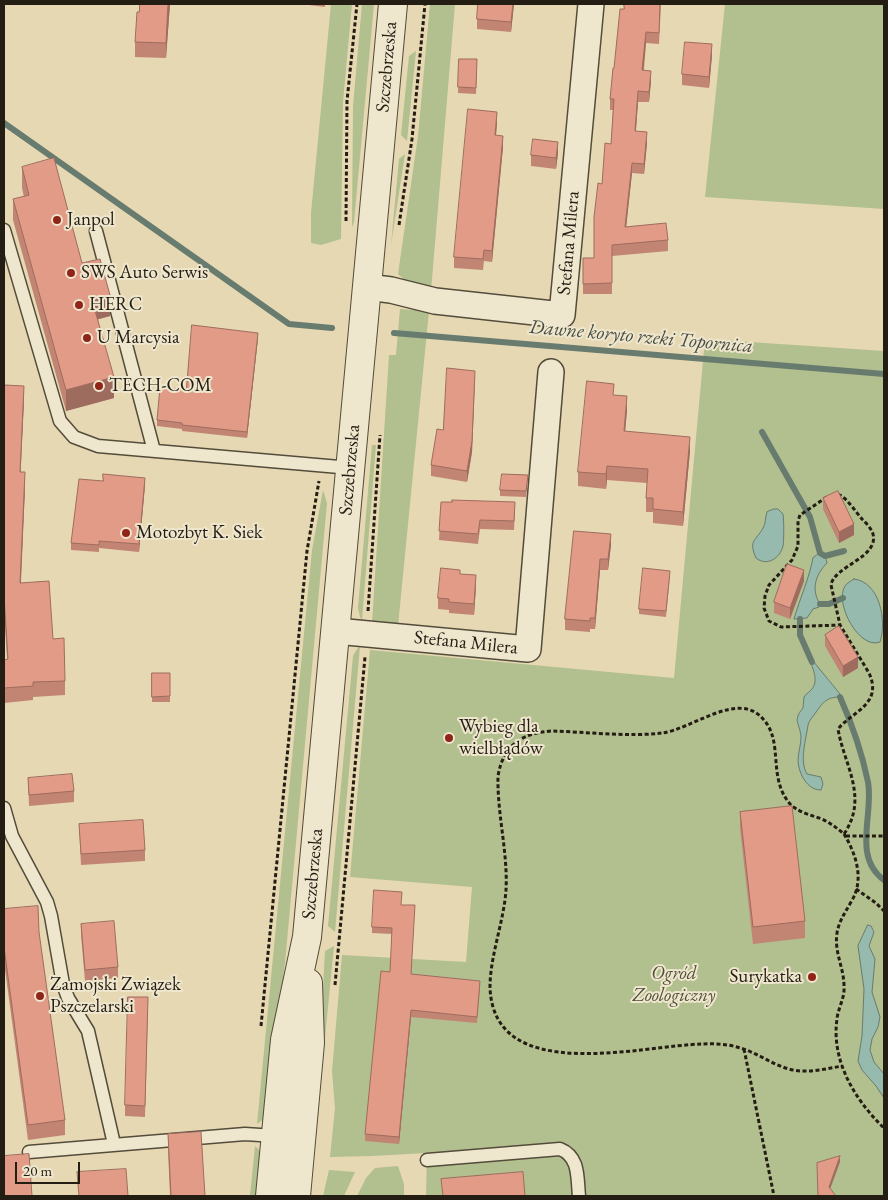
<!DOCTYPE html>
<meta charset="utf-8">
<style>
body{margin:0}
#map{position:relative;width:888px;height:1200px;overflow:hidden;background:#e6d8b3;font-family:"EB Garamond",serif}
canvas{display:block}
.frame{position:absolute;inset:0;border:5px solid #241d13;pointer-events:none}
.scale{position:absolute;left:15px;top:1162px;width:65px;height:22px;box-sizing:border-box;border:2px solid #241d13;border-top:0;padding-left:6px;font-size:15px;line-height:18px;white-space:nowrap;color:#241d13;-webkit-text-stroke:4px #efe6ce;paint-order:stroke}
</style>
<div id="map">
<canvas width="888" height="1200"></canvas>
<div class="frame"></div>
<div class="scale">20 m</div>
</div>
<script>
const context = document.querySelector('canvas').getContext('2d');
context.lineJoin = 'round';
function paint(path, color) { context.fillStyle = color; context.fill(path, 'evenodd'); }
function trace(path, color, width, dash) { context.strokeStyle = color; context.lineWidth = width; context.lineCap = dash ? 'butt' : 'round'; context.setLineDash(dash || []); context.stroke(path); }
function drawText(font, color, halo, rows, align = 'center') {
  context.font = font + ' "EB Garamond",serif'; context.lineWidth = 4; context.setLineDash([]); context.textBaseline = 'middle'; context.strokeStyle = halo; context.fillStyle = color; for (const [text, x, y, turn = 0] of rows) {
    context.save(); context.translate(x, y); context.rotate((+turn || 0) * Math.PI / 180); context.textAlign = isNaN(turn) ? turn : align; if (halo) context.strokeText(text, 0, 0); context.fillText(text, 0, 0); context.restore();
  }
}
const green = new Path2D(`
 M331 4H352L343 102 341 239 321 245 311 243V213Z
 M362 4H374L354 222 352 227 353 106Z
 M430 4H455L431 291 410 285 398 274 418 136Z
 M725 4H884V209L705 197Z
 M416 51 407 141 401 135 409 56Z
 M405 154 391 245 399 159Z
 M400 309 429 311 398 626 372 623 389 355H396Z
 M705 339 884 351V1196H426L427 1153 372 1156 330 1157 335 1108 332 1071 342 955 466 962 472 887 350 877 370 650 674 678Z
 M372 445H376L362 620 360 617 358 608Z
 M323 490 327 503 285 963 264 1119 257 1124 312 550Z
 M360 646 335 932 328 926 353 656 357 649Z
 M334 946 321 1078 319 1061 325 951Z
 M255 1146C270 1157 259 1181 256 1196H250Z
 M398 1166 404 1184V1196H357L366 1178 375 1168Z
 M329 1170 355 1172 344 1196H323Z`);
const water = new Path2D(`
 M774 509H778L783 514C784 520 784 541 783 546 780 558 767 567 756 558 748 540 756 541 763 528 766 524 765 517 767 512Z
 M820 553 825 556 827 563C815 575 811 590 820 604L819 607 813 609 807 618 794 619C800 598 809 579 813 558Z
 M854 579C880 582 887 621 880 642 859 650 834 603 845 586 847 583 851 581 854 579Z
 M813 661 840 694V697C825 697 822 704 814 715 811 719 809 721 808 725 806 740 799 761 807 774L821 777 823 784 821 790C807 790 799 774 798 761 798 753 801 745 801 737 800 723 792 721 803 708L804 697C806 694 808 693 810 691 819 683 814 672 811 663Z
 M868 925 871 926 874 932 869 946 875 959 872 992 880 1017 878 1027 872 1039 870 1050 874 1062 884 1074V1098L876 1086 862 1070 858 1061 862 1036 864 989 858 946Z`);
const stream = new Path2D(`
 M4 123 289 324 332 328
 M394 333 884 374
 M762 432 810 517 820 553 825 556 844 551
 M820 604H829L843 598
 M800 619V635L812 662
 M840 697C852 724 862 753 868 782 874 814 852 857 884 880`);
const path = new Path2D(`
 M346 221 347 101 357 4
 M399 225 412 139 425 4
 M838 494C847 498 855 511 862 519 866 523 871 528 873 534 879 558 834 566 831 585L840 625 869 673C883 704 853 711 838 729 844 765 869 797 844 834 837 828 830 823 822 819 811 815 800 813 791 805 767 779 784 743 764 720 739 689 693 729 662 733 629 737 587 732 553 731 523 732 503 745 498 776 497 814 508 852 506 890 504 921 490 956 490 987 493 1087 643 1045 703 1044 719 1043 736 1045 751 1052 765 1058 778 1067 793 1070 809 1073 826 1069 842 1066
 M827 497 800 515 798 521V546L792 560 769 585 765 596 764 608 769 621 781 627 840 625
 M368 611 380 435
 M844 834C856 854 865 880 851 902 845 913 839 921 837 933 834 952 844 968 844 986 845 998 838 1008 837 1019 831 1061 855 1100 884 1128
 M846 836H884
 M856 889 876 903 884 911
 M335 985 365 657
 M261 1026 307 551 319 481
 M744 1049 774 1196`);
const service = new Path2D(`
 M4 230 60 421 74 437 98 446 351 468
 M96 231 154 451
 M4 808 12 836 47 902 51 916 63 984 68 998 88 1031 114 1144
 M29 1152 245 1134 275 1136
 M427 1160 560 1149C580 1157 577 1178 579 1196`);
const minor = new Path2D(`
 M367 287 391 290 435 301 562 315 591 4
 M336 631 528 649 551 372`);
const tertiary = new Path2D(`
 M270 1196 285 1040 307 937 393 4
 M296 1196 310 1043 308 983`);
const wall = new Path2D(`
 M170 4 166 58 135 57V42Z
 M301 4H325V7Z
 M478 4H514L511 32 477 29V19Z
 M661 4 659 44 646 43 644 70 651 81 649 102H638L636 131 647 143 644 174 632 173 626 227 668 240V251L612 256V294H583V258H594L602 184 611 144 613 110H610V99L614 68 624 9Z
 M712 55 709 88 682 85V74Z
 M459 59H477L476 94 458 93Z
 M497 123 496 135 503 147 492 262 484 261 483 270 454 268V257Z
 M558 153 556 169 531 166V155Z
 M22 167 82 263 110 316 98 319 114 398 66 411 13 220V199L24 197 22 188Z
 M258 338 247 438 182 431V429L157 426V420L186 390Z
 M475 382 472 452 467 482 431 476V465L443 430Z
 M4 385 24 400 20 472 25 487 21 583 53 639 65 681V695L33 697V700L4 703V660L7 659 4 611Z
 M614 395 627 410 625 431 690 451 683 526 653 523V512H646V498L647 483 607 480 606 489 578 486V472Z
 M528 480 526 497 500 496V490Z
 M145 485 139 552 99 548V552L71 550V543Z
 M823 498 854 535 839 543 823 509Z
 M441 502 515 512 514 530 480 529 478 544 439 540Z
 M574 531 611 545 608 570H600L595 629H590V632L565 630V619Z
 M460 574 476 586 474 615 449 613V610L438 609V598Z
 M670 576 666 617 639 614V609Z
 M804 581 790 619 774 613V602Z
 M825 635 858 668 843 677 825 646Z
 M152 673H170V702H152Z
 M28 778 74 791V802L29 806Z
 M740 812 805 921V938L753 944 740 828Z
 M79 824 145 850V861L81 865Z
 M402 905 411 974 480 988 477 1023 411 1017 399 1144 365 1141V1134L390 972 392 934 372 933V927Z
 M4 909 65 1120V1135L28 1140 4 962Z
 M81 924 118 967V978L85 981 81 935Z
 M148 1008 145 1117 125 1116V1105Z
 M168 1134 205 1196H170L168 1150Z`);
const shadedWall = new Path2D(`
 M168 4H170L166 58V43Z
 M513 4H514L511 32V22Z
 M646 32V43L642 81V70Z
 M712 44V55L709 88V77Z
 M651 71V81L649 102V92Z
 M638 91V102L635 142V131Z
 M497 112V123L495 146V135Z
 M647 132V143L644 174V164Z
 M503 136V147L492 262V251Z
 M558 142V153L556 169V158Z
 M632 163V173L625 238V227Z
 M110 295V316L92 321V300Z
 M258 333V338L247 438V432Z
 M475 371 472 452 467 482V471Z
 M114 377V398L66 411V390Z
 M24 386V400L20 487V472Z
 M627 396V410L624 445V431Z
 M690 437V451L683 526V512Z
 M607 466V480L606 489V474Z
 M25 472V487L20 597V583Z
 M145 478V485L139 552V544Z
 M854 524V535L839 543V532Z
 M611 534V545L608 570V559Z
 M600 559V570L595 629V618Z
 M804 570V581L790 619V608Z
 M476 575V586L474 615V604Z
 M858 657V668L843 677V666Z
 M411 1010V1017L399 1144V1137Z
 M840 1156V1162L829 1192V1187Z`);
const building = new Path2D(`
 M140 4H168L166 43 135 42 137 12H139Z
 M478 4H513L511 22 477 19Z
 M624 4H660L659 33 646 32 642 70 651 71 649 92 638 91 635 131 647 132 644 164 632 163 625 227 666 223 668 240 612 245V283L583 284V258H594V217L598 183 602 184 605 143 611 144 614 99H610L613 68H614L620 9H624Z
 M685 42 712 44 709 77 682 74Z
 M459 59H477L476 88 458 87Z
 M468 109 497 112 495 135 503 136 492 251 484 250 483 259 454 257Z
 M533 139 558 142 556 158 531 155Z
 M54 158 82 263 100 259 110 295 92 300 114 377 66 390 13 199 29 195 22 167Z
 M192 325 258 333 247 432 182 425V423L157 420 160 387 186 390Z
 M447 368 475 371 472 441 467 471 431 465 437 429 443 430Z
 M587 381 614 384 613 395 627 396 624 431 690 437 683 512 653 509V498H646L648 469 607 466 606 474 578 472Z
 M4 385 24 386 20 472H25L20 583 49 581 53 639 64 638 65 681 33 682V686L4 688V660L8 659 4 596Z
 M103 474 145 478 139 544 99 541V545L71 543 79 479 103 481Z
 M502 474 528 475 526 491 500 490Z
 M838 491 854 524 839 532 823 498Z
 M452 500 515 502 514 521 480 520 478 534 439 531 441 502H452Z
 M574 531 611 534 608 559H600L595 618H590V621L565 619Z
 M787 564 804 570 790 608 774 602Z
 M441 568 460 570V574L476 575 474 604 449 602V599L438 598Z
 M643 568 670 571 666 611 639 609Z
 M839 626 858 657 843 666 825 635Z
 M152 673H170V696L152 697Z
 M72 774 74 791 29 795 28 778Z
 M792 806 805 921 753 927 740 812Z
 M143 820 145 850 81 854 79 824Z
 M374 890 402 892 401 905H415L411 974 480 981 477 1017 411 1010 399 1137 365 1134 381 971 390 972 392 928 372 927Z
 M38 906 39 932 65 1120 28 1125 4 947V909Z
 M114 921 118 967 85 970 81 924Z
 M128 997H148L145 1106 125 1105Z
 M201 1132 205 1196H171L168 1134Z
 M29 1154 32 1196H4V1156Z
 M840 1156 829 1187 836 1196H818L817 1163Z
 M126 1169 128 1196H79L77 1172Z
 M523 1172 525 1196H443L441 1179Z`);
const markers = [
 [57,220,5,"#8f2418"],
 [71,273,5,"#8f2418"],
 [79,305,5,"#8f2418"],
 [87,338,5,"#8f2418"],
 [99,386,5,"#8f2418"],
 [126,533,5,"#8f2418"],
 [449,738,5,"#8f2418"],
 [812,977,5,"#8f2418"],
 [40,996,5,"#8f2418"]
];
const streetNames = [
 ["Szczebrzeska",387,67,-85],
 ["Stefana Milera",569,243,-85],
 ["Szczebrzeska",350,470,-85],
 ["Stefana Milera",466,643,6],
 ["Szczebrzeska",313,874,-85]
];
const poiNames = [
 ["Janpol",67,220],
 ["SWS Auto Serwis",81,273],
 ["HERC",89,305],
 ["U Marcysia",97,338],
 ["TECH-COM",109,386],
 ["Motozbyt K. Siek",136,533],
 ["Wybieg dla",459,727],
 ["wielbłądów",459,749],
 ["Surykatka",802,977,"right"],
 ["Zamojski Związek",50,985],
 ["Pszczelarski",50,1007]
];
const parkNames = [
 ["Ogród",674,974],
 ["Zoologiczny",674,996]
];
const waterNames = [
 ["Dawne koryto rzeki Topornica",641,337,5]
];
paint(green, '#b2bf8f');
paint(water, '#96baad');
trace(water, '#687b6f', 1);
trace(stream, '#687b6f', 6);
trace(service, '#544c3b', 15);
trace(minor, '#544c3b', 28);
trace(tertiary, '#544c3b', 30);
trace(path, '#241d13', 3, [4, 2.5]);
trace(service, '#efe6ce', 12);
trace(minor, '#efe6ce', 25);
trace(tertiary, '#efe6ce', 28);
paint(wall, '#c28574');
paint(shadedWall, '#9e6c5e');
paint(building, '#e29b87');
trace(building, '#9e6c5e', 1);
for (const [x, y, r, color] of markers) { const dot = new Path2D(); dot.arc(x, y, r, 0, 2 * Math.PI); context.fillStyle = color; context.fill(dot); trace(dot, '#efe6ce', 2); }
drawText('19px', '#241d13', '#efe6ce', streetNames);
drawText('19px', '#241d13', '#efe6ce', poiNames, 'left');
drawText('italic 19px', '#4f4e38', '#efe6ce', parkNames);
drawText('italic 20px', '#464c41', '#efe6ce', waterNames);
</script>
